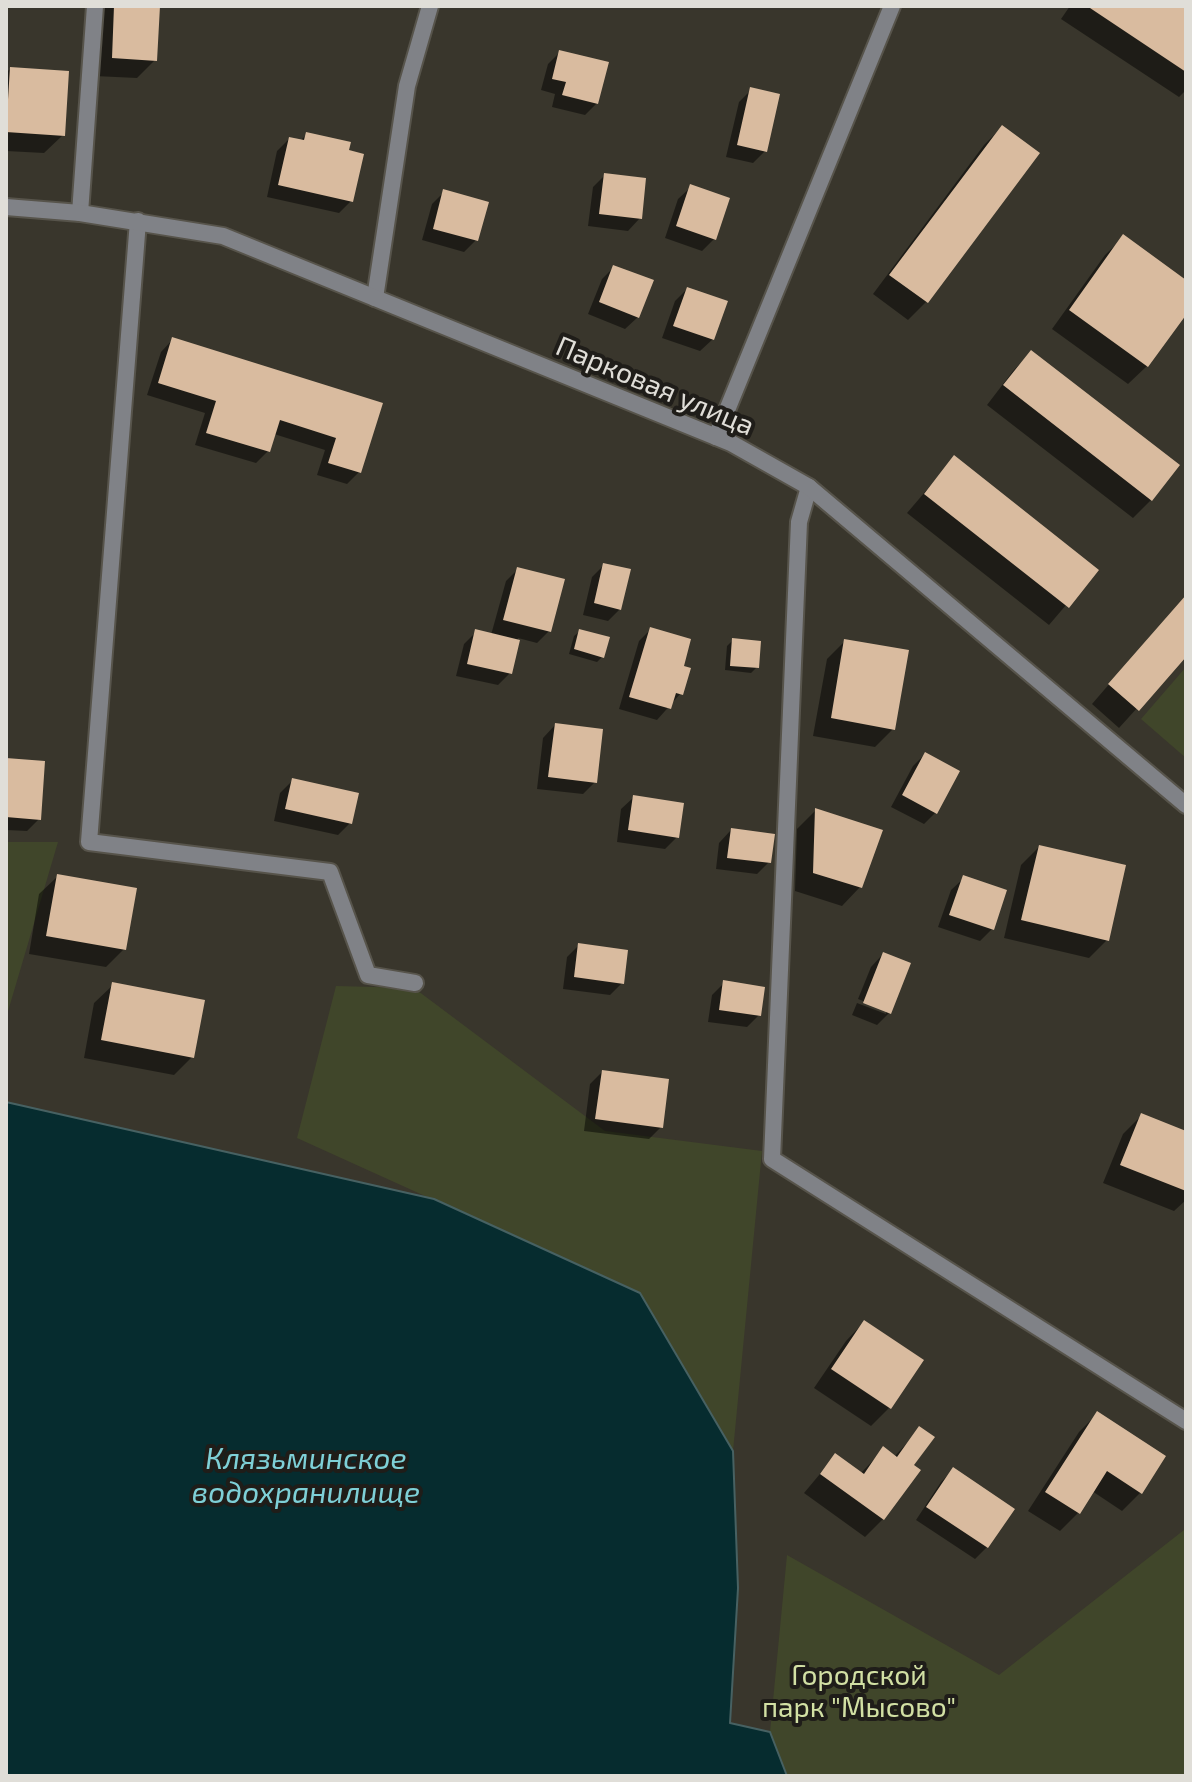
<!DOCTYPE html>
<meta charset="utf-8">
<style>
body{margin:0}
#map{position:relative;width:1192px;height:1782px;overflow:hidden;background:#39362c;font-family:"Exo 2",sans-serif}
canvas{display:block}
.frame{position:absolute;inset:0;border:8px solid #e0ded8;pointer-events:none}
</style>
<div id="map">
<canvas width="1192" height="1782"></canvas>
<div class="frame"></div>
</div>
<script>
const context = document.querySelector('canvas').getContext('2d');
context.lineJoin = 'round';
function paint(path, color) { context.fillStyle = color; context.fill(path, 'evenodd'); }
function trace(path, color, width, dash) { context.strokeStyle = color; context.lineWidth = width; context.lineCap = dash ? 'butt' : 'round'; context.setLineDash(dash || []); context.stroke(path); }
function drawText(font, color, halo, rows, align = 'center') {
  context.font = font + ' "Exo 2",sans-serif'; context.lineWidth = 8; context.setLineDash([]); context.textBaseline = 'middle'; context.strokeStyle = halo; context.fillStyle = color; for (const [text, x, y, turn = 0] of rows) {
    context.save(); context.translate(x, y); context.rotate((+turn || 0) * Math.PI / 180); context.textAlign = isNaN(turn) ? turn : align; if (halo) context.strokeText(text, 0, 0); context.fillText(text, 0, 0); context.restore();
  }
}
const green = new Path2D(`
 M1186 667V758L1141 719Z
 M6 842H58L6 1018Z
 M336 986 414 988 605 1131 762 1151 733 1451 639 1293 297 1138Z
 M1184 1530 1186 1531V1776H787L770 1732 787 1555 999 1675Z`);
const water = new Path2D(`
 M6 1102 434 1199 640 1293 733 1451 738 1588 730 1723 770 1732 787 1776H6Z`);
const shadow = new Path2D(`
 M98 6H158L155 60 137 78 94 76Z
 M1070 6H1186V90L1179 97 1061 19Z
 M560 52 597 103 585 115 552 107 555 94 541 90 548 64Z
 M10 69 63 135 44 153 6 151V73Z
 M751 90 765 151 753 163 726 157 739 102Z
 M1002 127 1037 154 926 302 908 320 873 294 984 145Z
 M307 134 351 201 339 213 267 197 277 151 289 139 300 141Z
 M605 175 640 218 628 231 588 226 593 187Z
 M691 187 714 239 702 251 665 238 678 199Z
 M444 192 476 240 464 252 422 240 432 204Z
 M1124 237 1186 282V312L1147 366 1128 384 1052 329 1105 255Z
 M614 267 638 317 625 329 588 314 602 279Z
 M687 289 713 339 700 351 662 338 675 301Z
 M173 339 380 404 359 472 347 484 317 475 325 450 274 434 268 451 256 463 195 445 205 413 147 395 161 352Z
 M1031 352 1151 500 1133 518 987 405 1013 371Z
 M954 458 1096 570 1049 625 907 513Z
 M604 565 620 609 608 621 583 615 592 577Z
 M518 569 549 631 537 643 518 638 510 673 498 685 456 676 464 644 476 632 491 635 506 581Z
 M1186 595V654L1119 728 1092 704Z
 M651 629 681 667V693L657 720 619 709 639 641Z
 M580 631 602 657 597 662 569 654 574 636Z
 M733 640 757 667 751 673 725 670 727 646Z
 M845 641 893 729 875 747 813 736 827 659Z
 M555 725 595 782 583 794 537 789 543 738Z
 M925 754 936 812 924 824 891 807 913 766Z
 M6 760 39 819 27 831 6 830Z
 M292 781 350 823 338 835 274 821 280 793Z
 M634 797 677 837 665 849 617 842 621 809Z
 M815 811 860 887 842 906 795 891 797 829Z
 M731 830 769 862 757 874 716 869 719 843Z
 M1039 847 1107 940 1089 958 1004 938 1021 865Z
 M58 876 124 949 106 967 29 954 39 894Z
 M964 878 992 929 980 941 938 927 951 890Z
 M579 945 622 983 610 995 563 989 567 957Z
 M883 954 889 1013 877 1025 852 1015 857 1003 886 1014V1010L858 999 871 967Z
 M724 983 759 1015 747 1027 708 1022 712 995Z
 M113 985 192 1057 174 1075 84 1058 94 1003Z
 M602 1072 661 1127 649 1139 584 1131 590 1084Z
 M1141 1116 1186 1133V1200L1174 1211 1103 1183 1123 1134Z
 M864 1322 889 1408 871 1426 814 1388 846 1341Z
 M1097 1414 1141 1492 1122 1511 1092 1491 1078 1513 1060 1531 1028 1511 1079 1432Z
 M920 1429 911 1466 883 1519 865 1537 804 1493 835 1456 860 1474 884 1449 894 1457Z
 M953 1470 987 1547 975 1559 916 1520 941 1482Z`);
const building = new Path2D(`
 M114 6H160L157 61 112 58Z
 M1087 6H1186V72Z
 M559 50 609 62 598 104 562 95 566 82 552 79Z
 M10 67 69 71 65 136 6 132Z
 M750 87 780 94 767 152 737 145Z
 M1002 125 1040 153 928 303 889 275Z
 M306 132 351 142 349 150 364 154 353 202 278 185 289 137 304 140Z
 M604 173 646 178 642 219 599 214Z
 M690 184 730 198 716 240 676 226Z
 M443 189 489 202 478 241 433 229Z
 M1123 234 1186 280V315L1148 367 1069 310Z
 M613 265 654 280 639 318 599 302Z
 M687 287 728 301 714 340 673 326Z
 M172 337 383 403 361 473 328 463 336 438 280 420 270 452 206 433 216 401 158 383Z
 M1031 350 1180 465 1152 501 1003 385Z
 M954 455 1099 570 1069 608 924 494Z
 M603 563 631 569 621 610 594 603Z
 M517 567 565 579 551 632 503 620Z
 M1186 595V657L1139 711 1108 684Z
 M650 627 691 639 684 666 691 668 683 695 676 693 671 709 629 697Z
 M475 629 520 640 512 674 467 664Z
 M579 629 610 637 604 658 574 649Z
 M732 638 761 641 759 668 730 666Z
 M844 639 909 650 895 730 831 718Z
 M555 723 603 729 597 783 548 777Z
 M925 752 960 771 937 814 902 795Z
 M6 758 45 761 41 820 6 817Z
 M292 778 359 793 352 824 285 809Z
 M633 795 684 803 679 838 628 830Z
 M815 808 883 830 862 888 813 873Z
 M731 828 775 834 771 863 727 858Z
 M1039 845 1126 865 1109 941 1021 920Z
 M57 874 137 888 126 950 46 936Z
 M963 875 1007 890 994 930 949 915Z
 M578 943 628 950 624 984 574 977Z
 M883 952 911 963 891 1014 863 1003Z
 M723 980 765 987 761 1016 719 1010Z
 M112 982 205 1000 194 1058 101 1040Z
 M602 1070 669 1079 663 1128 595 1119Z
 M1141 1113 1186 1131V1191L1120 1165Z
 M864 1320 924 1360 891 1409 831 1369Z
 M1097 1411 1166 1456 1142 1494 1107 1471 1080 1514 1045 1492Z
 M919 1426 935 1437 914 1465 921 1470 884 1520 820 1474 835 1453 864 1474 883 1446 897 1457Z
 M953 1467 1015 1509 988 1548 926 1507Z`);
const service = new Path2D(`
 M80 213 95 6
 M138 221 89 842 330 872 368 975 415 983
 M375 298 407 86 430 6
 M809 487 799 522 772 1159 1186 1421`);
const minor = new Path2D(`
 M716 437 892 6`);
const tertiary = new Path2D(`
 M6 207 80 213 223 236 731 443 809 487 1186 805`);
const streetNames = [
 ["Парковая улица",655,386,23]
];
const parkNames = [
 ["Городской",859,1676],
 ["парк \"Мысово\"",859,1708]
];
const waterNames = [
 ["Клязьминское",306,1459],
 ["водохранилище",306,1493]
];
paint(green, '#40462a');
paint(water, '#062c2f');
trace(water, '#476162', 2);
paint(shadow, '#0007');
paint(building, '#d9bb9f');
trace(service, '#57544b', 20);
trace(minor, '#57544b', 20);
trace(tertiary, '#57544b', 20);
trace(service, '#808287', 16);
trace(minor, '#808287', 16);
trace(tertiary, '#808287', 16);
drawText('28px', '#e0ded8', '#1f1d19', streetNames);
drawText('28px', '#d2e0a4', '#1f1d19', parkNames);
drawText('italic 30px', '#7ed0d7', '#1f1d19', waterNames);
</script>
